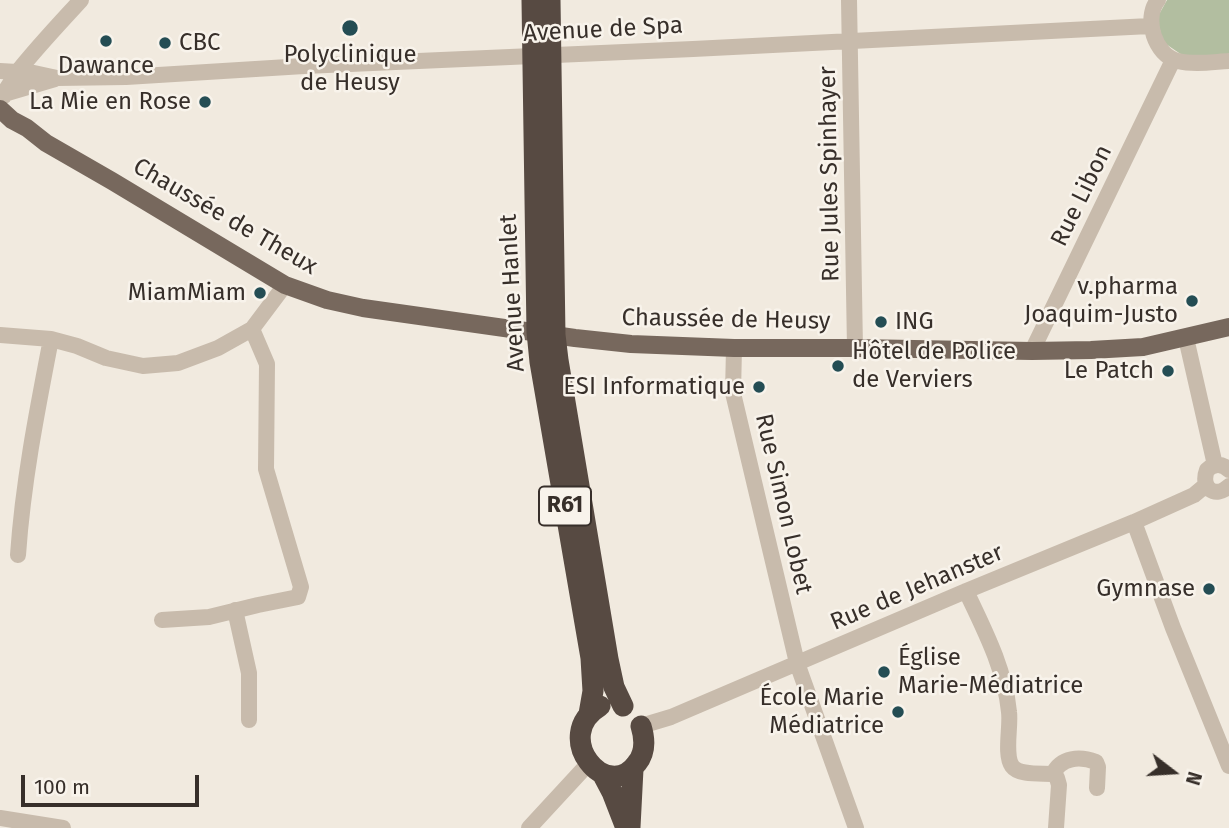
<!DOCTYPE html>
<meta charset="utf-8">
<style>
body{margin:0}
#map{position:relative;width:1229px;height:828px;overflow:hidden;background:#f1eadf;font-family:"Fira Sans",sans-serif}
canvas{display:block}
.north{position:absolute;left:1138px;top:737px;width:70px;height:70px;-webkit-text-stroke:5px #f8f3eb;paint-order:stroke;rotate:107deg;font-size:19px;font-weight:700;line-height:28px;text-align:center;color:#372f2a}
.north::after{content:'';display:block;margin:auto;width:24px;height:32px;background:#372f2a;clip-path:polygon(50% 0,100% 100%,50% 72%,0 100%)}
.scale{position:absolute;left:21px;top:775px;width:178px;height:32px;box-sizing:border-box;border:4px solid #372f2a;border-top:0;padding-left:9px;font-size:21px;line-height:24px;white-space:nowrap;color:#372f2a;-webkit-text-stroke:5px #f8f3eb;paint-order:stroke}
</style>
<div id="map">
<canvas width="1229" height="828"></canvas>
<div class="north">N</div>
<div class="scale">100 m</div>
</div>
<script>
const context = document.querySelector('canvas').getContext('2d');
context.lineJoin = 'round';
function paint(path, color) { context.fillStyle = color; context.fill(path, 'evenodd'); }
function trace(path, color, width, dash) { context.strokeStyle = color; context.lineWidth = width; context.lineCap = dash ? 'butt' : 'round'; context.setLineDash(dash || []); context.stroke(path); }
function drawText(font, color, halo, rows, align = 'center') {
  context.font = font + ' "Fira Sans",sans-serif'; context.lineWidth = 5; context.setLineDash([]); context.textBaseline = 'middle'; context.strokeStyle = halo; context.fillStyle = color; for (const [text, x, y, turn = 0] of rows) {
    context.save(); context.translate(x, y); context.rotate((+turn || 0) * Math.PI / 180); context.textAlign = isNaN(turn) ? turn : align; if (halo) context.strokeText(text, 0, 0); context.fillText(text, 0, 0); context.restore();
  }
}
const green = new Path2D(`
 M1167 0H1229V55H1182L1163 42 1157 18Z`);
const minor = new Path2D(`
 M849 0 855 348
 M1158 0C1143 18 1155 56 1178 61 1194 65 1212 62 1229 61
 M0 71 34 73 57 78 126 77 304 66 693 49 1150 26
 M0 96C8 90 12 78 19 70 39 45 60 23 81 0
 M4 96V94L55 79
 M0 335 51 339 77 346 106 358 143 366 178 363 218 348 252 329 285 285
 M1186 338 1215 465
 M734 348 733 393 797 663 856 828
 M1032 351 1173 60
 M1229 470C1222 463 1214 463 1207 470 1200 488 1215 499 1229 486
 M1134 522 1173 628 1229 766
 M18 555C23 482 37 411 51 339
 M966 591C984 629 1005 669 1009 712 1011 726 1004 755 1012 766 1019 776 1042 773 1053 774L1057 778 1059 785 1056 828
 M235 610 249 673V720
 M162 620 209 617 258 605 298 597 301 587 266 469 267 364 252 329
 M641 726 671 717 966 591 1134 522 1194 495 1206 485
 M1053 774C1061 757 1080 756 1096 762L1098 767 1097 788
 M0 818 63 828
 M529 828 589 763`);
const major = new Path2D(`
 M0 109 12 120 27 128 46 143 112 181 285 285 327 300 363 308 575 338 631 344 734 348H855L1032 351 1091 350 1143 347 1229 327`);
const highway = new Path2D(`
 M532 0 537 332 540 362 591 658 593 691 589 714
 M550 0 555 335 558 360 608 659 614 687 623 706
 M600 706C550 736 607 805 637 763 646 752 645 739 641 726
 M602 773 612 792 626 828
 M630 827 633 769`);
const markers = [
 [350,28,9,"#244d54"],
 [106,41,7,"#244d54"],
 [165,43,7,"#244d54"],
 [205,102,7,"#244d54"],
 [260,293,7,"#244d54"],
 [1192,301,7,"#244d54"],
 [881,322,7,"#244d54"],
 [838,366,7,"#244d54"],
 [1168,371,7,"#244d54"],
 [759,387,7,"#244d54"],
 [1209,589,7,"#244d54"],
 [884,672,7,"#244d54"],
 [898,712,7,"#244d54"]
];
const shields = [
 [565,506,52]
];
const shieldNames = [
 ["R61",565,506]
];
const streetNames = [
 ["Avenue de Spa",603,30,-3],
 ["Rue Jules Spinhayer",830,174,-91],
 ["Rue Libon",1082,196,-64],
 ["Chaussée de Theux",225,217,30],
 ["Avenue Hanlet",513,293,-93],
 ["Chaussée de Heusy",726,320,1],
 ["Rue Simon Lobet",783,504,77],
 ["Rue de Jehanster",917,588,-23]
];
const poiNames = [
 ["CBC",179,43,"left"],
 ["Polyclinique",350,55,"center"],
 ["de Heusy",350,83,"center"],
 ["Dawance",106,66,"center"],
 ["La Mie en Rose",191,102],
 ["v.pharma",1178,287],
 ["Joaquim-Justo",1178,315],
 ["MiamMiam",246,293],
 ["ING",895,322,"left"],
 ["Hôtel de Police",852,352,"left"],
 ["de Verviers",852,380,"left"],
 ["Le Patch",1154,371],
 ["ESI Informatique",745,387],
 ["Gymnase",1195,589],
 ["Église",898,658,"left"],
 ["Marie-Médiatrice",898,686,"left"],
 ["École Marie",884,698],
 ["Médiatrice",884,726]
];
paint(green, '#b2bea0');
trace(minor, '#c8bbac', 16);
trace(major, '#77685d', 18);
trace(highway, '#574a42', 21);
for (const [x, y, r, color] of markers) { const dot = new Path2D(); dot.arc(x, y, r, 0, 2 * Math.PI); context.fillStyle = color; context.fill(dot); trace(dot, '#f8f3eb', 2.5); }
for (const [x, y, w] of shields) { const box = new Path2D(); box.roundRect(x - w / 2, y - 19.5, w, 39, 5); context.fillStyle = '#f8f3eb'; context.fill(box); trace(box, '#372f2a', 2); }
drawText('bold 23px', '#372f2a', null, shieldNames);
drawText('24px', '#372f2a', '#f8f3eb', streetNames);
drawText('24px', '#372f2a', '#f8f3eb', poiNames, 'right');
</script>
